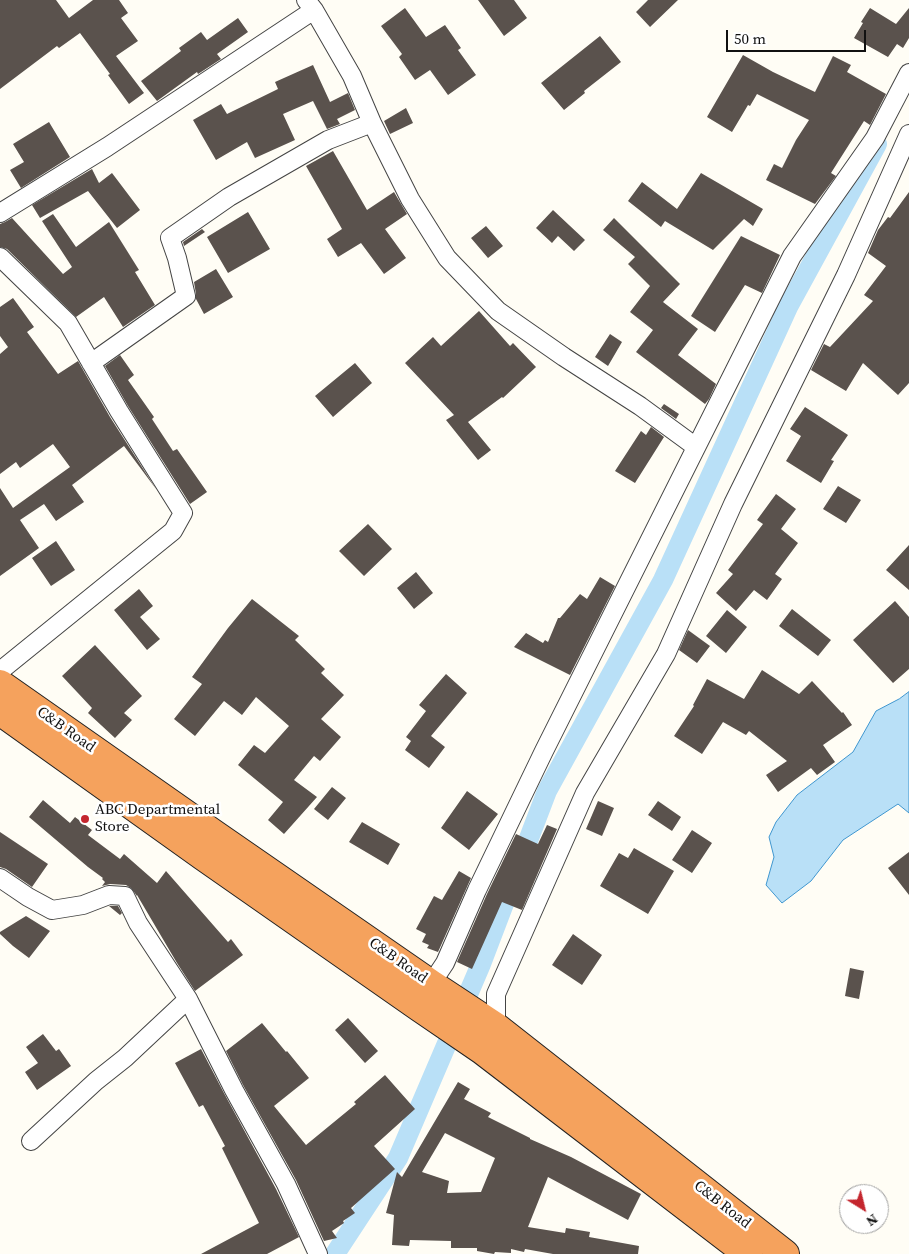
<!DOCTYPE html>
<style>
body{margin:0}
#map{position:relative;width:909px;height:1254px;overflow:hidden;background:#fffdf5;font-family:"Source Serif 4",serif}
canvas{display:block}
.north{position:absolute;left:839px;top:1184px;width:50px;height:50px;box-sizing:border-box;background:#fff;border:1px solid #a0a0a0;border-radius:50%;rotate:144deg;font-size:14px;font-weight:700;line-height:20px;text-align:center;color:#111}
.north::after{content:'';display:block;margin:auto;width:18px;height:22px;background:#c4262e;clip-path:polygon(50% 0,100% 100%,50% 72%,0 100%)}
.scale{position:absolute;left:726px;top:30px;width:140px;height:22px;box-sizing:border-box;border:2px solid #111;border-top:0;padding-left:6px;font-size:15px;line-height:18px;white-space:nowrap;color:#111;-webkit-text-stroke:4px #fff;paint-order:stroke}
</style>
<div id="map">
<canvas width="909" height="1254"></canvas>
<div class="north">N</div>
<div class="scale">50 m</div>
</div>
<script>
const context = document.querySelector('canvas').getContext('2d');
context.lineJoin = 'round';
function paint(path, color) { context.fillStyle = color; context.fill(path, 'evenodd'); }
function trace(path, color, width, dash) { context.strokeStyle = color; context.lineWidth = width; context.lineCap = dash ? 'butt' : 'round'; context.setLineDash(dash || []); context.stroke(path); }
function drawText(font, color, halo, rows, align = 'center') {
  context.font = font + ' "Source Serif 4",serif'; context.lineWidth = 5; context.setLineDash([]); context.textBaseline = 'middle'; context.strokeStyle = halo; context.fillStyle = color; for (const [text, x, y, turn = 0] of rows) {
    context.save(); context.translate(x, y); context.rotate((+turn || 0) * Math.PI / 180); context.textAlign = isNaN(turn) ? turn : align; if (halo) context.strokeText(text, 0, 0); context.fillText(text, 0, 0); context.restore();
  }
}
const water = new Path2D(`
 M909 692V813L898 804 843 840 811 881 782 903 766 885 774 857 769 837 776 822 797 795 853 752 876 711 899 699Z`);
const canal = new Path2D(`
 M335 1254 398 1158 481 964 547 791 663 580 788 307 877 144`);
const building = new Path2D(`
 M0 0H56L69 18 93 0H119L128 13 121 18 138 41 116 56 144 93 129 104 108 75 110 74 80 33 59 48 57 46 0 89Z
 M478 0H514L527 18 504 36Z
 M648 0H678L650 27 636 12Z
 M405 8 426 37 445 25 461 48 458 50 476 75 448 95 430 70 415 80 399 57 402 54 381 26Z
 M870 8 896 24 909 8V38L903 48 897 44 888 57 854 38 863 23 861 22Z
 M238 18 248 32 217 54 221 59 198 74 197 72 157 101 141 81 181 51 179 48 201 32 207 40Z
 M600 36 621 62 584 91 585 93 564 110 541 83Z
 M743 55 773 72 815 92 833 56 851 65 847 72 886 94 870 125 864 121 831 173 836 176 815 204 766 180 774 164 782 168 796 140 809 120 757 94 750 106 748 105 732 132 707 117Z
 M313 65 330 102 348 93 355 110 337 119 340 124 327 129 313 101 283 114 295 140 255 158 247 142 216 160 193 120 221 104 227 114 278 89 275 82Z
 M406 108 413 123 390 134 384 121Z
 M49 122 70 157 21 188 10 170 24 162 13 144Z
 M333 151 367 210 394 192 407 214 385 229 406 258 384 274 361 243 338 257 327 239 342 229 306 166Z
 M92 169 99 183 112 173 140 210 117 228 88 191 40 218 32 205Z
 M701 173 763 209 753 226 744 219 713 250 665 221 661 227 628 201 642 182 677 209Z
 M909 192V383L898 395 863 363 846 391 811 370 824 344 830 347 873 301 864 295 886 266 868 253 878 230 888 217 890 218Z
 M553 210 585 240 574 251 558 236 552 243 536 228Z
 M248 212 270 249 228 273 207 237Z
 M53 214 76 247 109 222 139 270 135 272 155 305 123 327 104 297 76 317 7 249 0 247V224L5 222 12 218 63 274 72 267 42 221Z
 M614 218 680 284 663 302 698 329 678 355 716 384 709 399 705 404 636 352 653 330 630 312 650 286 628 264 635 257 603 230Z
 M486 226 503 246 488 258 471 238Z
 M202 229 205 232 184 246 183 242Z
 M741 236 780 255 762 293 745 285 715 332 691 316Z
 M216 269 233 297 204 314 196 299V294L194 282Z
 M13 298 34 327 27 332 58 374 78 361 110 417 156 489 124 446 72 485 84 502 56 521 44 504 20 520 39 548 0 576V488L13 508 70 467 53 444 20 468 16 462 0 474V354L8 347 0 336V307Z
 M479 311 510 346 513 343 536 367 503 398 502 397 468 422 491 450 478 460 446 420 454 415 405 363 433 337 441 346Z
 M610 334 622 342 608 366 595 357Z
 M120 355 134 375 128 380 154 417 152 419 173 451 177 449 207 492 190 504 128 406 105 366Z
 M355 363 372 383 333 417 315 396Z
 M664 404 679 414 676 419 661 408Z
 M805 407 848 435 831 460 834 461 821 483 786 461 801 436 790 429Z
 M651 427 664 437 635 483 615 471 641 431 646 435Z
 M838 486 861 500 846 523 823 509Z
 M776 494 796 509 781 529 798 543 775 574 782 579 767 600 754 590 736 611 716 593 733 574 728 570 763 524 757 520Z
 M368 524 392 549 364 576 339 551Z
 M56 541 75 570 51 586 32 558Z
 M909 545V590L886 570Z
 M416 572 433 593 414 609 397 588Z
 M600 577 615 586 570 675 514 647 526 633 543 643 545 640 548 642 558 618H560L580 594 587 599Z
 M139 589 153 606 140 617 160 639 147 650 114 610Z
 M252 599 299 636 295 640 325 669 321 673 344 695 321 719 341 737 320 761 314 756 294 780 317 797 284 834 268 820 283 802 238 765 254 745 265 753 289 726 256 697 242 715 224 701 195 736 174 719 202 684 192 677 228 628Z
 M895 601 909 617V669L893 683 853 640Z
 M792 609 831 640 818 656 779 626Z
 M727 610 747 627 726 653 706 636Z
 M688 630 710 646 697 663 679 650Z
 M95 645 142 696 124 713 132 720 115 738 88 713 92 708 62 676Z
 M762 670 799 694 812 681 842 713 843 712 852 725 823 745 835 762 817 775 811 768 778 792 766 775 787 761 749 731 746 735 723 722 702 754 674 736 694 706 693 705 707 679 744 699Z
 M446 674 467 693 431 736 445 747 429 768 405 750 411 741 406 737 426 711 419 705Z
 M332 787 346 798 328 820 314 809Z
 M467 791 498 814 469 850 441 828Z
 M43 800 70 823 75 817 92 830 88 835 120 859 124 854 157 883 166 871 228 942 231 939 243 955 195 991 177 963 137 895V896L131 888 126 885 110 884 102 886 105 882 102 879 103 878 88 867 29 817Z
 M598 801 614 808 602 836 586 829Z
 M658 801 681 817 672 831 648 815Z
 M362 822 400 844 388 865 349 842Z
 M547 825 557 829 522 910 502 902 472 969 457 962 487 894 516 834 538 844Z
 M692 830 712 843 692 873 672 860Z
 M0 832 48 864 32 887 6 869 0 867Z
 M634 848 674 871 648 914 600 886 619 853 628 858Z
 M909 852V895L888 868Z
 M459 871 471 878 438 952 427 948 429 945 422 942 426 934 416 929 434 896 442 900Z
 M109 906H118L122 913 120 915Z
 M26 916 50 931 29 958 13 946 0 934V932Z
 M573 934 602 955 582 985 552 965Z
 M850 968 864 971 859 999 845 996Z
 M348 1018 378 1051 365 1063 335 1030Z
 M262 1023 286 1052 287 1051 309 1078 274 1106 306 1145 356 1104 354 1102 385 1075 415 1109 374 1146 395 1169 351 1208 355 1213 343 1221 344 1223 332 1231 337 1238 324 1241 296 1180 243 1085 226 1051Z
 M43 1034 56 1051 59 1049 71 1066 37 1090 25 1072 38 1063 26 1047Z
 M201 1049 225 1095 276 1189 299 1237 267 1254H201L259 1223 222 1148 225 1146 203 1105 199 1107 175 1063Z
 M458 1082 470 1089 464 1099 491 1113 488 1117 530 1138V1139L571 1157 641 1194 628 1220 548 1177 528 1227 565 1233 566 1228 590 1232 589 1237 639 1246 638 1254H553L525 1249 524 1252 511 1249V1253L495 1252 494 1254 477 1251V1248H451V1241L410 1240 409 1246 392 1245 394 1215 386 1213 397 1172 402 1177ZM445 1133 495 1158 481 1192 447 1193 449 1181 422 1172Z`);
const street = new Path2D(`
 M306 0 314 10 352 76 372 123 410 199 447 258 498 311 564 357 640 406 696 447
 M0 213 107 147 314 10
 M0 257 68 323 119 411 183 513 173 531 0 671
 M91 363 186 296 177 258 170 238 229 197 328 140 372 123
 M0 878 28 897 52 910 83 905 109 895 125 896 138 923 188 999 234 1090 286 1184 318 1254
 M431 984 445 963 477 890 544 751 792 256 875 138 909 73
 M496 1027V994L585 793 666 654 733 504 846 275 909 134
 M31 1141 96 1081 125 1058 188 999`);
const highway = new Path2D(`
 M0 684 214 834 431 984 496 1027 785 1254
 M0 711 203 856 419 1007 482 1050 748 1254`);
const markers = [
 [85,819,5,"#c4262e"]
];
const streetNames = [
 ["C&B Road",66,730,35],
 ["C&B Road",398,961,35],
 ["C&B Road",722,1205,38]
];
const poiNames = [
 ["ABC Departmental",95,810],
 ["Store",95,827]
];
paint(water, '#b9e0f7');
trace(water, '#3f96cf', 1);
trace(canal, '#b9e0f7', 20);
paint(building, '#5a524d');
trace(street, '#444', 20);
trace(highway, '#222', 30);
trace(street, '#fff', 18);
trace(highway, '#f5a25d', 28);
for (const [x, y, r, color] of markers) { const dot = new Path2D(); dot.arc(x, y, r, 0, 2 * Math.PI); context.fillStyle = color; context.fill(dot); trace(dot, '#fff', 2); }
drawText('15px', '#111', '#fff', streetNames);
drawText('15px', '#111', '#fff', poiNames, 'left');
</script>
